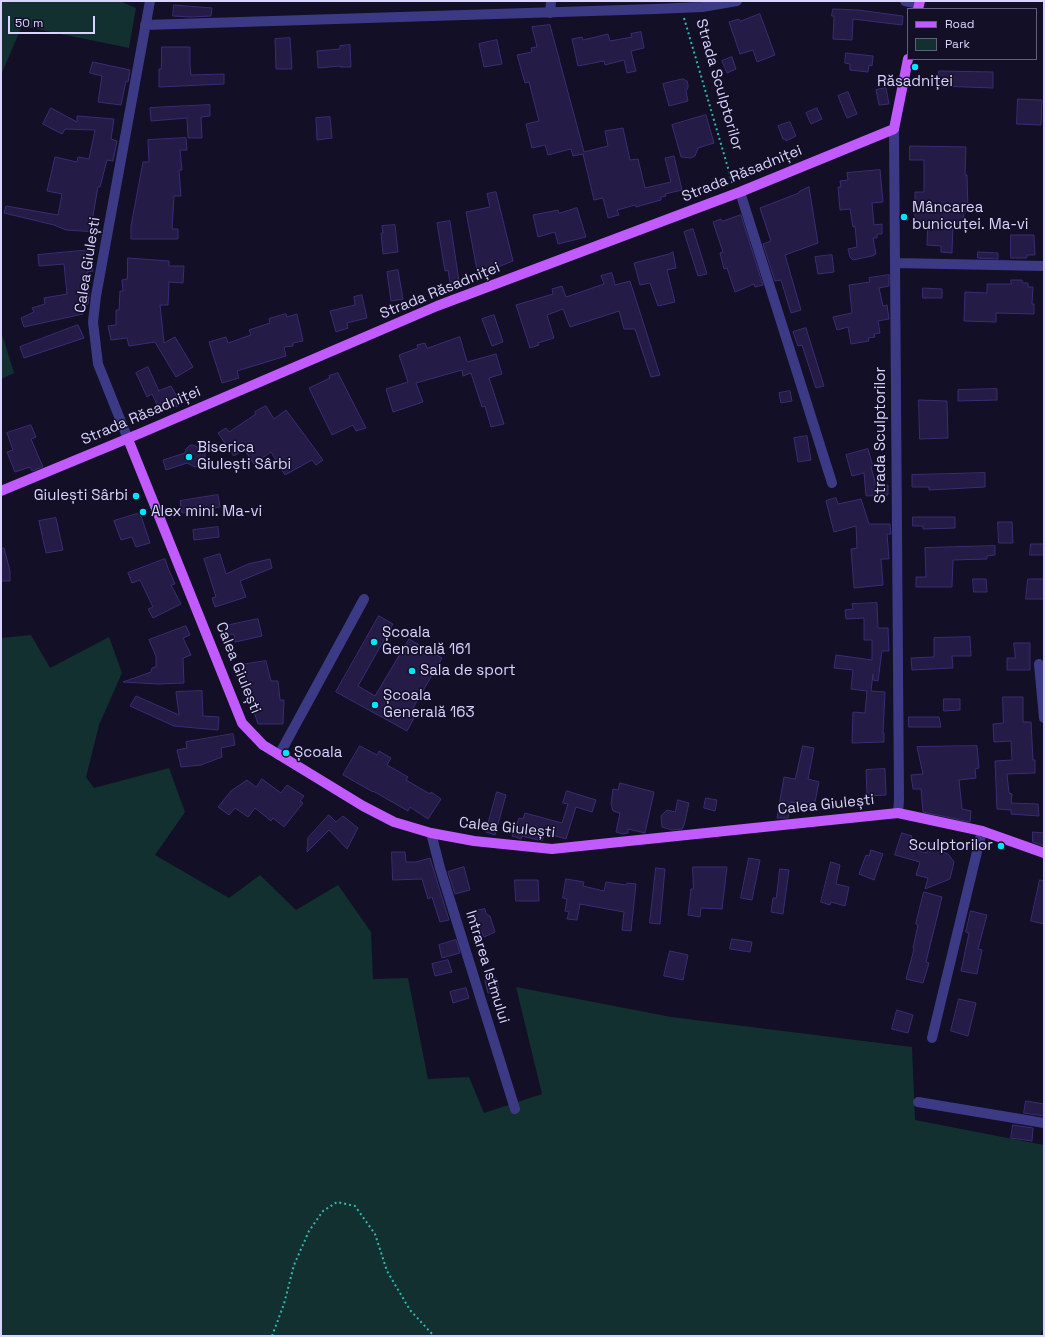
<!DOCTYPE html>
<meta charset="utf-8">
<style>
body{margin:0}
#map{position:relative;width:1045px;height:1337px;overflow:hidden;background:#130f26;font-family:"Space Grotesk",sans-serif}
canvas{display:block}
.frame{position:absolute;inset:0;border:2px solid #d9d4ff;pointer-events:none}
.legend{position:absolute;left:907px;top:8px;width:130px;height:52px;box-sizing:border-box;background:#130f26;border:1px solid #625e7d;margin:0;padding:5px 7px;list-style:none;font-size:12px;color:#d9d4ff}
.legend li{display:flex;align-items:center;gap:8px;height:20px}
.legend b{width:20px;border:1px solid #625e7d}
.scale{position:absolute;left:8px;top:16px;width:87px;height:18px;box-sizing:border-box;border:2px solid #d9d4ff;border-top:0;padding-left:5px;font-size:12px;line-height:14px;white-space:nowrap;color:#d9d4ff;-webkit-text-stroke:3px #130f26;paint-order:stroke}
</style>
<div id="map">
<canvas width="1045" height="1337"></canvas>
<div class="frame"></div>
<ul class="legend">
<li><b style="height:5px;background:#c25bff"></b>Road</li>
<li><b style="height:11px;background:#12302f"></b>Park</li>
</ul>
<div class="scale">50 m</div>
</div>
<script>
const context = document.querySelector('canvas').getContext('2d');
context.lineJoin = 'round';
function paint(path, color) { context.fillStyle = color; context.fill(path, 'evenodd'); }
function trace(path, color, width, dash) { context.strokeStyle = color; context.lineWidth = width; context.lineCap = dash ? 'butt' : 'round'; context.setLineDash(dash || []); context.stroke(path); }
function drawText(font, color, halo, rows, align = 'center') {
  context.font = font + ' "Space Grotesk",sans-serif'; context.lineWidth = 3; context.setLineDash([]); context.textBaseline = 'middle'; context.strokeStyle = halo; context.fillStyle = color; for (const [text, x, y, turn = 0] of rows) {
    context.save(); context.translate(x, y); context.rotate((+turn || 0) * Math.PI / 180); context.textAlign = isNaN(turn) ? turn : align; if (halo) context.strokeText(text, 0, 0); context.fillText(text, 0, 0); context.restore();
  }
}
const green = new Path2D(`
 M1 1H120L136 8 129 48 22 26 1 75Z
 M1 331 14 373 1 379Z
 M31 635 50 668 109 637 122 673 99 725 86 777 94 788 169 768 185 812 155 855 229 898 260 875 296 910 338 885 371 932 373 979 408 978 428 1079 469 1077 484 1113 542 1094 516 987 671 1017 912 1047 915 1120 1044 1145V1327L1040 1336H1V638Z`);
const building = new Path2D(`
 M174 5 212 8 211 16 190 17 173 16Z
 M833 9 858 10 903 16 902 25 853 19 852 40 833 39 834 16H832Z
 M760 14 775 55 757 62 753 50 740 54 729 22 739 19 740 21Z
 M550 25 584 152 608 146 605 131 623 128 630 160 638 159 645 188 671 182 665 158 674 156 682 190 665 194 666 196 661 197V200L636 207 635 205 617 210 619 215 608 218 603 198 594 200 583 154 573 156 571 149 548 155 545 145 532 148 526 124 539 121 529 82 525 83 517 55 532 52 531 48 537 47 532 27Z
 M641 32 644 48 631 51 636 71 627 73 624 60 605 65 604 61 578 66 572 39 582 37 583 40 608 34 610 41 632 37 631 34Z
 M290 38 292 69H276L275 39Z
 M497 40 502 64 484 67 479 44Z
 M350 45 351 67H340V66L318 68 317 51 340 49V46Z
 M162 47H190V65L191 75 224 74V84L159 87V69H161Z
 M846 53 873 56 872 66 869 65 868 72 850 70V64L845 63Z
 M732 57 736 69 727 73 722 61Z
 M93 62 130 70 128 82 126 81 121 105 98 102 102 76 90 73Z
 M939 71 993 72V88L939 86Z
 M683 79 687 81 688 85V88L686 91 688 101 669 106 663 84Z
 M886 88 889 104 879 105 876 90Z
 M848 92 857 114 847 118 838 96Z
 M1018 99 1042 100 1041 125 1017 124Z
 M210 105V116L201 117 202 138H188L187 118 151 121 150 108Z
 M51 108 77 122V116L114 119 111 139 117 141 113 161 107 160 100 187H98L92 221 98 222 97 232 66 230 54 225 4 213 6 206 58 215 62 194 47 191 55 157 77 162 78 157 89 159 95 130 65 129 62 134 43 124Z
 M817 108 822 119 811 124 806 113Z
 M706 115 714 143 698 148 695 156 691 158 681 157 672 125Z
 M330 117 332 138 317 140 316 118Z
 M790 122 796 136 786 141 785 139H783L778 126Z
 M186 138 187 150H180L182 170H179L181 196H174L172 229H178V239H131V226L143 162H149L148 140Z
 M910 146 966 147 965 175H967L968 211 964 212 963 223H953L952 253 941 252V246L927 245 928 223H915V192H924V160H910Z
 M880 170 883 202 872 203 874 225 882 224V234H877V238H873L876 254 872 256 853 260 850 257 848 249 857 247 855 226 853 227 850 209 840 210 838 187H841L840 181 848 180 847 173Z
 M809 187 818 243 785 255 801 310 791 313 781 280 775 281 763 244 771 241 760 208 799 193V192Z
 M496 192 513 261 478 275 466 212 490 207 487 194Z
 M577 208 586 237 558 244 555 232 538 237 533 215 558 210 559 213Z
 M741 215 763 285 755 287 754 284 735 292 727 268 724 269 720 253 723 252 713 222 721 219 722 221Z
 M450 221 459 281 450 283 448 270 445 271 437 223Z
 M395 225 398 252 383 254 381 233H383L382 226Z
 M693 229 707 274 698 276 684 232Z
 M1011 235H1034L1035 255H1027V258H1011Z
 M91 250 93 271 87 272 89 296 88 304 81 306 83 314 24 327 21 318 34 312 32 308 45 304 44 298 67 294 64 264 39 266 38 255Z
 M673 252 676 268 667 270 675 302 658 306 650 283 640 285 634 263 669 254Z
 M978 252 998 253V259L978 258Z
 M832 255 834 272 818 274 815 257Z
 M128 258 169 261V266H184L183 283 169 282 168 305H160L164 343 175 337 193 367 176 377 155 342 129 346 127 338 111 340 108 326 116 325V310H119L120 291H123L122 280 127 279Z
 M398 270 403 299 391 301 387 272Z
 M612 273 615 285 630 281 660 375 651 377 635 329H624L619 311 570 327 563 309 547 315 554 338 538 343 539 345 530 348 516 305 553 294 552 289 562 286 566 297 604 284 601 276Z
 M889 275V286L879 288 883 306 887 305 889 319 878 321 880 333 874 334 875 337 868 338 869 341 851 344 848 327 837 330 833 317 852 313 849 285 870 282 869 278Z
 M1011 280H1022V283H1028V287H1033L1032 304H1034V314L996 313V322L964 321 965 292 987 293V284H1011Z
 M923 288 942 289V298H923Z
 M362 295 367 318 347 323 348 328 336 332 330 311 355 305 354 297Z
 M286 314 287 317 297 314 303 341 293 343V346L284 347 286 356 237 371 239 378 222 383 209 342 226 337 228 343 251 335 249 330 270 323 269 319Z
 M494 315 503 342 492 346 482 319Z
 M78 325 84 338 24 358 20 347Z
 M806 328 824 386 816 388 802 345 798 346 793 332Z
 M460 337 467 362 496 354 502 374 489 378 504 424 491 427 485 406 482 407 471 373 463 376 462 370 416 383 423 402 393 412 386 389 408 382 399 355 418 348 417 345 425 343 427 348Z
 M148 367 159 391H158L171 386 177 397 174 399 178 406 160 411 152 394 147 397 136 373Z
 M338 373 366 428 356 431 353 425 332 435 309 388 330 378 329 376Z
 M997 389V400L958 401V390Z
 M790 391 792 401 781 403 779 393Z
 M919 400 947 401 948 438 920 439Z
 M266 406 274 419 286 410 323 460 316 465 312 460 285 475 271 452 254 464 244 449 234 456 218 433 226 428 229 432 256 414 255 412Z
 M31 425 36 437 31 439 43 467 32 471 30 467 15 472 7 452 13 450 7 433Z
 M807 436 811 460 798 462 794 438Z
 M193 445 202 449 205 452V457L201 459 199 466 195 467 187 463 166 470 163 460 185 453 186 449 189 446Z
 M868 449 873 466 871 467 876 485H888V495L866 496 864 473 852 476 846 455Z
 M985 473V487L929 490V487H912V475Z
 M218 495 220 507 182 513 180 501Z
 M836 498 838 504 861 499 869 524H890L891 534H887L889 559H881L883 585 854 588 851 549 857 548 856 526 834 532 826 501Z
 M140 513 150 543 136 547 132 537 121 540 114 521Z
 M913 517H955V528L923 529V526H913Z
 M56 518 63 550 46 553 39 521Z
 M998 522H1012L1013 543H999Z
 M218 527 219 537 194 540 193 530Z
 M1031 544H1044V555H1030Z
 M995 546V555L987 556V559L953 560 952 587H916V577H926L925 548Z
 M1 548H4L10 571V581H1Z
 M220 554 226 574 248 564 270 559 272 568 240 581 246 597 215 607 212 598 216 597 204 559Z
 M165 559 168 568 175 584 171 585 181 604 153 618 148 609 153 607 140 580 132 583 128 573Z
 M973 579H986L987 592H974Z
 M1028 579H1044V599H1026Z
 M877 603 878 628H888L889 651H882L878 681 873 680V674L871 691 885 692 883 733H884V742L852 743 853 712 865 713 867 691 851 689 853 670 834 668 836 655 872 660V640H864V618L846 619 845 610 853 609 852 604Z
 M379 616 393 624 358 686 375 696 409 639 442 658 409 715 414 718 407 731 336 692Z
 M258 619 262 636 235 642 234 634 228 635 225 626Z
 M186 626 190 635 183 638 191 655 183 658 184 683 158 684 123 682 151 672 152 668 156 667V656L149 640Z
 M970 637 971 656H952L953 668 912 670 911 658 934 657V638Z
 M1014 643H1030V670H1007V658H1015Z
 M266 661 271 681H278L280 700H284L283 724H258L242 675H238L234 666Z
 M202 691 203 716 219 717 218 730 174 726 130 706 136 696 179 715 176 692Z
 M1003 697H1023V722H1031L1033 760H1035V773L1007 774 1009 793 1012 794 1011 803 1038 804 1039 816 1011 814V810L997 809 995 761 1012 760 1011 741 994 742 993 724 1003 723Z
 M944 699H960V710L944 711Z
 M909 717H939L941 727H909Z
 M233 734 235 745 221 748 222 757 201 765 181 767 177 750 187 748 186 742Z
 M360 746 377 755 379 751 391 758 387 765 408 777 406 780 430 794 431 792 441 799 428 819 410 807 408 811 373 791V792L343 775Z
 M803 746 814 748 808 779 819 782 814 807 791 802 788 818H777L784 777 795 779Z
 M977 746 979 768 975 769 976 778 959 780 962 809 971 811 970 822 923 812 921 789H913L911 775 923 774 917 747Z
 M885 769 886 795 867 796 866 770Z
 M262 779 281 793 287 785 304 796 300 801 303 803 284 827 273 818 271 821 255 808 248 817 235 808 229 815 218 807 231 791 247 780 256 787Z
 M620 783 654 792 645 833 628 829V833L623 834 616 832 620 813 613 811 611 804 613 789 618 790Z
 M567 791 596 800 592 812 576 807 566 839 545 833 542 841 522 836 521 839 512 836 519 818 523 819 525 813 562 823 568 804 563 803Z
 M497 792 506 795 495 835 486 832Z
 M706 798 717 800 715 811 704 808Z
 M678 800 689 803 684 825 682 829 672 830 662 827 661 816 667 810 675 812Z
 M329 815 336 822 343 816 358 828 347 849 329 830 307 852 308 838Z
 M1033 832 1044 833V846L1033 842Z
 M902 833 912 836 909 848 927 853 931 843 941 846 939 851 948 854 954 862 950 879 925 889 928 878 916 875 920 862 895 855Z
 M871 850 883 854 874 880 859 874 866 855 869 856Z
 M392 852H405L406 862H416L430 858 449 920 440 922 432 897 428 899 422 879 393 880Z
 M749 858 760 860 752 900 741 898Z
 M831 862 840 865 836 884 849 887 845 906 831 902 830 905 821 902Z
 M464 867 470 890 455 894 448 872Z
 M693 867H727L722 909 701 908 700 917 688 915 691 889H693Z
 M656 868 665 869 660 924 650 923Z
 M780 869 789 870 783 914 771 912 773 898H776Z
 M566 879 584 882 583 886 604 891 606 882 626 885 627 883 636 884 631 931 622 930 624 912 580 904 577 920 567 919 569 912 565 911 567 899 563 898Z
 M515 880H538L539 901H516Z
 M1040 880 1044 881V924L1031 921Z
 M924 892 942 897 926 962 929 963 923 983 906 979 914 949 913 948 918 925 916 924Z
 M485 909 486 914 490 916 495 932 484 937 481 931 475 933 470 912Z
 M971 911 987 915 978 949 982 950 977 974 961 971 969 933 966 932Z
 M732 939 752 942 750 952 730 949Z
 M456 940 460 953 442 958 439 945Z
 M670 951 688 955 683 980 664 976Z
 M448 960 452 972 435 976 432 964Z
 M496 978 499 990 488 993 485 981Z
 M466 988 469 998 453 1003 450 992Z
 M959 999 976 1003 968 1036 951 1031Z
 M897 1010 913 1015 908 1033 892 1029Z
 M1026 1101 1044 1104V1116L1024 1113Z
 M1013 1125 1033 1128 1032 1141 1011 1138Z`);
const path = new Path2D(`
 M684 18 733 185
 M272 1336 284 1304 294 1265 309 1231 323 1211 337 1202 355 1206 375 1234 387 1271 410 1310 434 1336`);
const minor = new Path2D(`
 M905 1 919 4
 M550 13 551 1
 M145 25 655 9 702 7 737 1
 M894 129 899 800 898 813
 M740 192 832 483
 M895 263 1044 266
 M128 439 98 364 93 322 96 296 150 1
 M1039 664 1044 718
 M279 755 364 599
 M431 833 440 868 515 1109
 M932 1038 982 831
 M918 1102 1044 1123`);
const major = new Path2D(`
 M918 9 920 1
 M128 439 242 723 263 745 363 806 394 822 431 833 474 841 552 849 898 813 982 831 1044 853
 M1 491 141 433 437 306 740 192 894 129 908 59`);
const markers = [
 [915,67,4,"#00e5ff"],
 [904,217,4,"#00e5ff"],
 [189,457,4,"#00e5ff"],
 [136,496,4,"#00e5ff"],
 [143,512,4,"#00e5ff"],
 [374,642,4,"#00e5ff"],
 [412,671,4,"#00e5ff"],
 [375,705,4,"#00e5ff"],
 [286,753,4,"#00e5ff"],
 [1001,846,4,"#00e5ff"]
];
const poiNames = [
 ["Răsadniței",915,82,"center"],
 ["Mâncarea",912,208],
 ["bunicuței. Ma-vi",912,225],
 ["Biserica",197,448],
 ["Giulești Sârbi",197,465],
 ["Giulești Sârbi",128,496,"right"],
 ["Alex mini. Ma-vi",151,512],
 ["Școala",382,633],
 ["Generală 161",382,650],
 ["Sala de sport",420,671],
 ["Școala",383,696],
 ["Generală 163",383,713],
 ["Școala",294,753],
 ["Sculptorilor",993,846,"right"]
];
const streetNames = [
 ["Strada Sculptorilor",719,85,74],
 ["Strada Răsadniței",742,174,-22],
 ["Calea Giulești",88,265,-81],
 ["Strada Răsadniței",440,291,-22],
 ["Strada Răsadniței",141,416,-23],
 ["Strada Sculptorilor",881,435,-90],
 ["Calea Giulești",238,668,68],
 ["Calea Giulești",826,805,-6],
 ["Calea Giulești",507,828,6],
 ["Intrarea Istmului",487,967,73]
];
paint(green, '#12302f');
paint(building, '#241b47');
trace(building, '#3b2d73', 1);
trace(path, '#2fb8b0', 2, [2, 3]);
trace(minor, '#3d3a85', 10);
trace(major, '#c25bff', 10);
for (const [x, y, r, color] of markers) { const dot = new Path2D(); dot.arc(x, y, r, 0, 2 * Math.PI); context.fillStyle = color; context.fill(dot); trace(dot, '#130f26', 1.5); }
drawText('15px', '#d9d4ff', '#130f26', poiNames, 'left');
drawText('15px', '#d9d4ff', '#130f26', streetNames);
</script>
